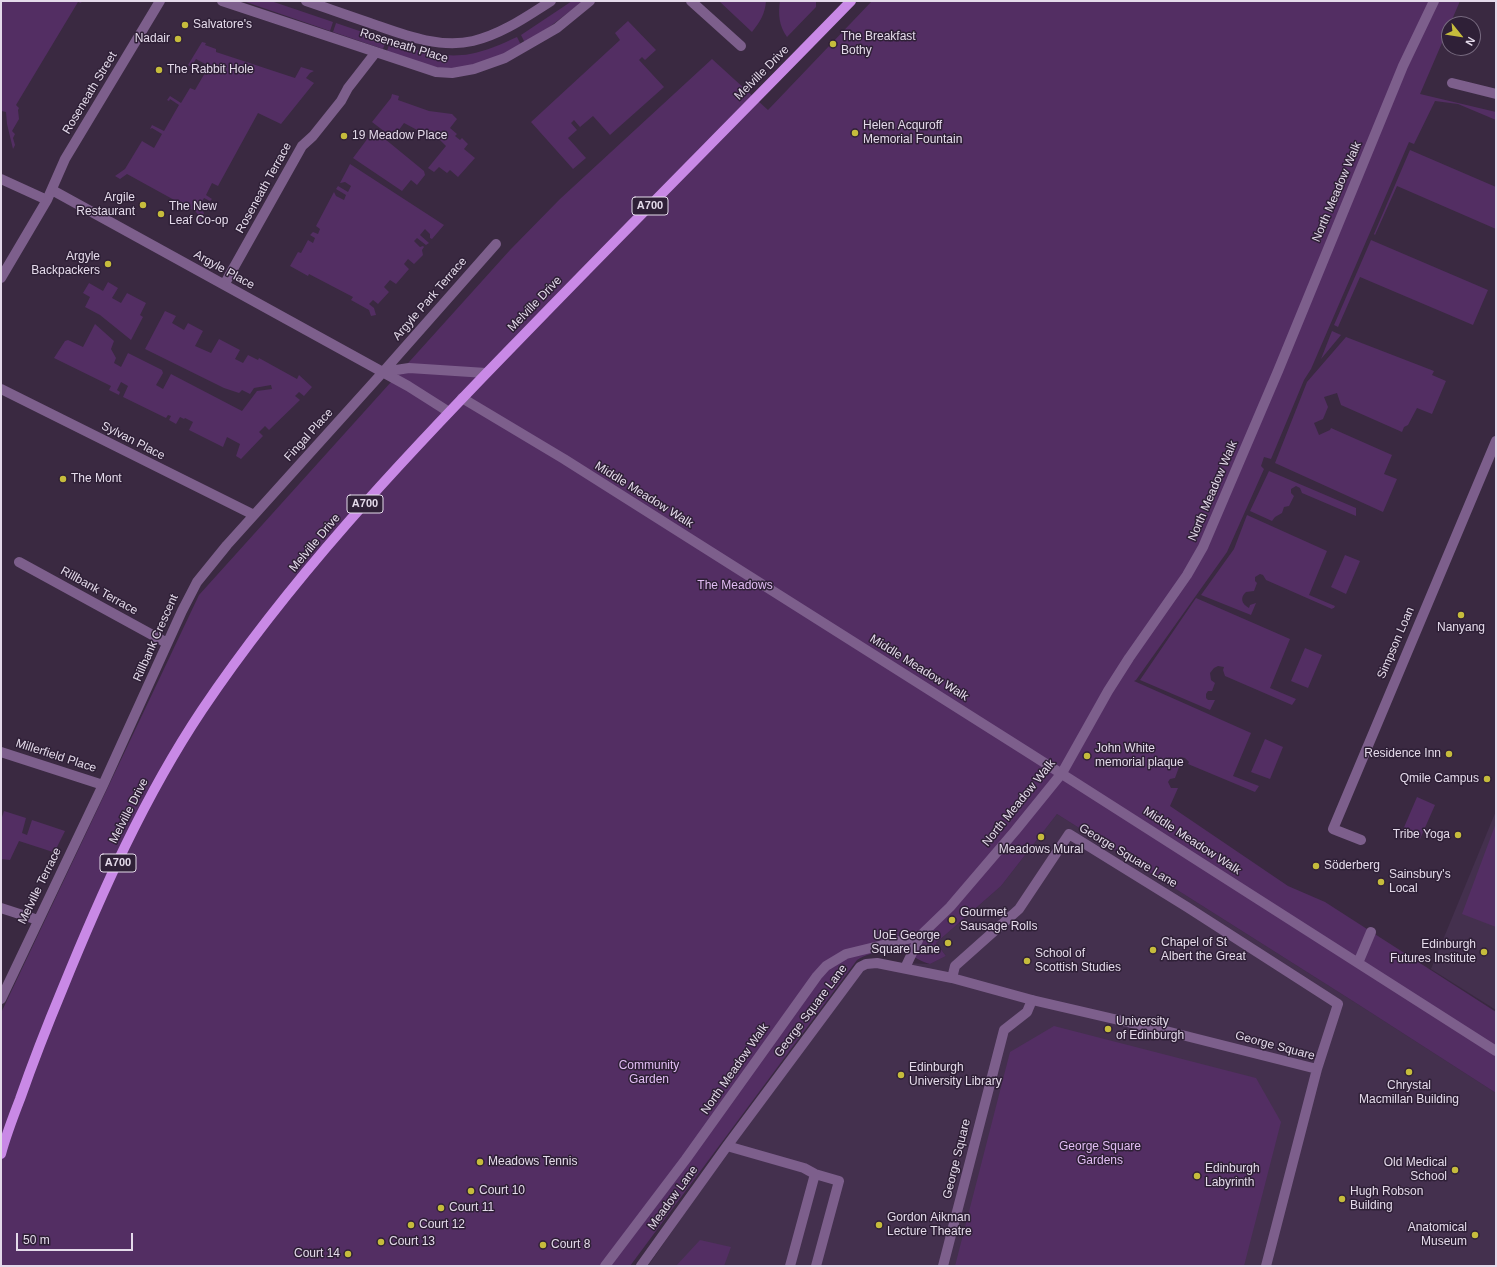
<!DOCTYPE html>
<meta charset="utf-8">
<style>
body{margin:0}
#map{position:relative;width:1497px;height:1267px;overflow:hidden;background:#3a2941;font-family:Arial,sans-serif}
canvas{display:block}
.frame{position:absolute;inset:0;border:2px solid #e4daea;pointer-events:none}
.north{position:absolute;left:1441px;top:16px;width:40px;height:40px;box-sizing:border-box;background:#2f2037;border:1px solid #776a7f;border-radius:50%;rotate:120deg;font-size:11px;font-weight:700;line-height:16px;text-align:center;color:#e4daea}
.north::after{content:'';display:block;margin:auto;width:14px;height:18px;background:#c6bc3c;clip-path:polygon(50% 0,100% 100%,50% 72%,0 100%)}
.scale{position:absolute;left:16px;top:1233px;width:117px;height:18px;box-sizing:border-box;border:2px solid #e4daea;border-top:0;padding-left:5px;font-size:12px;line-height:14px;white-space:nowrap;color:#e4daea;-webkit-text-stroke:3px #2f2037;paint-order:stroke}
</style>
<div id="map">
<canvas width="1497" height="1267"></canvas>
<div class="frame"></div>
<div class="north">N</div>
<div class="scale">50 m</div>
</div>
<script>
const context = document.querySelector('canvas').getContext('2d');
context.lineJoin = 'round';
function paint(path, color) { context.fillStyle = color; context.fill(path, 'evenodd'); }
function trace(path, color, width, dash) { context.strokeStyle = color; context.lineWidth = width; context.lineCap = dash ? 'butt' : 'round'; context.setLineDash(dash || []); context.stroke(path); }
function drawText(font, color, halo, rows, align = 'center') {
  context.font = font + ' Arial,sans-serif'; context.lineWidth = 3; context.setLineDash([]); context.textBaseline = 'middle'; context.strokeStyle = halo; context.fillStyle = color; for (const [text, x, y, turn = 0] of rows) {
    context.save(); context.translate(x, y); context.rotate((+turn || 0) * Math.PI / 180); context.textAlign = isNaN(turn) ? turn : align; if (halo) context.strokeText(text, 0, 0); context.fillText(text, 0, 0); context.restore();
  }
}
const built = new Path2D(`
 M1496 811V1010L1431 969Z
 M1057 814 1356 1003 1496 1093V1266H648L725 1155 868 962 930 964 946 956 936 943 1001 886Z`);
const green = new Path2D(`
 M1 1H82L81 3 78 2 16 105 19 108 18 110 19 119 12 131 15 134 13 138 15 145 13 149 7 124 6 112 1 111Z
 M243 1H271L333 22 330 31Z
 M572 1H583L552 25 525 43 521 35Z
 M719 1H766C765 14 760 22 752 32Z
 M780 1H816V7L787 37C779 26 778 14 780 1Z
 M872 1H1460L1420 94 1496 112V120L1458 104 1435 101 1414 144 1409 142 1311 369 1304 380 1271 459 1264 457 1261 466 1264 469 1227 552 1136 680 1134 681 1251 733 1233 776 1259 786 1255 792 1188 764 1189 762 1185 758 1180 757 1177 761V765L1179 767 1175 778 1170 779 1168 782 1171 788H1178L1170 806 1288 886 1325 902 1496 1012V1093L1356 1003 1057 814 1001 886 936 943 946 956 930 964C921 962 913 955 903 953 889 949 869 952 857 960L630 1266H1V1013L199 595 510 250 560 199 712 59 768 110Z
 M628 21 656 50 645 60 642 57 639 60 664 87 610 135 593 116 580 127 574 120 571 123 577 130 568 138 586 158 573 169 531 122 620 40 615 33Z
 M336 23 386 40 383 49 333 32Z
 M517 37 521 45C496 58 464 73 435 67 419 64 403 56 387 51L390 42C415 50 443 59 470 54 486 51 502 44 517 37Z
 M202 42 206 43 205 45 216 49V52L295 78 301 67 314 71 310 73 306 78 314 83 281 124 258 113 218 186 212 183 206 195 212 199 210 201 204 198 199 207 204 213 201 222 197 221 199 216 196 212 127 174 120 179 115 176 125 169 142 141 154 148 162 134 152 128 150 129 152 125 164 131 179 105 170 99 169 101 167 100 170 96 181 103 190 88 195 90 209 66 196 59 191 67 188 65Z
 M392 94 399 96 398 100 429 111 452 114 457 119 450 128 457 134 455 136 460 140 462 138 468 144 464 149 475 158 458 177 450 170 447 173 439 167 434 172 428 168 446 146 440 140H436L404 123 393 138 372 122 391 98Z
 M374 130 424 171 425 175 417 185 411 180 402 191 353 158Z
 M1410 150 1496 187V229L1397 186 1375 235 1374 234Z
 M350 164 444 225 432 239 430 238V234L425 229 420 235 429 243 426 245 417 238 414 241 420 247 423 246 424 247 422 250 423 255 414 264 408 259 404 264 409 269 396 284 390 280 384 287 389 292 378 304 373 300 369 304 374 308 376 315 371 316 369 310 351 300 353 297 309 274 308 276 290 266 298 252 301 253 308 240 313 243 315 238 310 235 313 232 318 234 320 229 316 226 334 192 336 196 344 200 346 195 336 189 338 186 348 192 351 186 345 182 340 183Z
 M1371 240 1488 290 1473 325 1360 277 1338 327 1334 325Z
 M108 282 118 288 112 298 121 303 127 293 146 303 140 315 143 317 131 340 100 315 85 307 90 297 83 293 89 283 103 291Z
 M165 311 176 316 172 323 184 330 188 323 203 331 195 346 211 353 219 339 240 350 235 359 243 363 248 355 258 360 259 358 297 379 299 375 312 387 304 396 299 392 295 396 300 400 269 430 265 426 259 432 263 436 241 459 236 456 240 444 227 437 223 447 189 430 193 422 185 418 184 419 180 417 176 424 169 420 171 416 168 415 166 418 123 397 128 386 121 382 117 390 120 392 119 395 109 390 111 386 54 358 65 341 68 340 83 347 95 324 114 341 111 349 116 358 114 363 121 367 128 353 162 370 163 373 156 385 163 389 171 374 242 411 257 391 272 389 271 385 254 388 250 394 242 390 239 393 224 388 145 349Z
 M1332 331 1341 335 1321 359Z
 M1346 337 1434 371 1432 375 1446 381 1432 414 1417 408 1408 425 1404 427 1402 432 1341 405 1337 393 1324 397 1328 407 1323 419 1314 423 1319 435 1330 430 1331 428 1392 455 1384 474 1397 479 1383 512 1275 463 1307 382Z
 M1269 471 1356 508V516L1302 493 1300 488 1296 486 1291 489V493L1294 496 1289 506 1284 507 1282 513 1275 517 1272 521 1250 511Z
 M1247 515 1327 551 1309 595 1335 606 1334 608H1333L1332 609 1266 580 1263 575 1260 574 1255 577V581L1257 583 1254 591 1246 592C1240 597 1241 604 1249 608L1250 605 1256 603 1251 615 1201 595 1234 549Z
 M1345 555 1360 561 1346 594 1331 587Z
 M1196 598 1290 639 1270 688 1296 699 1292 705 1225 676 1223 670 1224 667 1218 666 1214 668 1210 673 1211 680 1215 683 1212 691H1208L1206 694V698L1208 700H1215L1210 710 1140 680Z
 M1305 648 1322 655 1308 688 1291 681Z
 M1265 739 1283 747 1270 779 1251 772Z
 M1417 797 1435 805 1420 839 1402 832Z
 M4 811 26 818 22 833 27 835 32 820 65 831 55 851 53 852 19 841 10 860 1 859V820Z
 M1496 823V927L1462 914Z
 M1054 1026 1256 1078 1281 1122 1244 1266H955L1010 1052Z
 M700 1240 731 1247 724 1266H676Z`);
const pedestrian = new Path2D(`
 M462 398 564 459 1029 753 1496 1051
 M1358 963 1371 932
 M905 968 920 936
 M605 1266 686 1159 817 976 826 966 846 954 920 936 950 907 1015 831 1062 773 1108 691 1129 658 1187 575 1203 547 1278 371 1403 66 1434 1
 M943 1266 1004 1030 1027 1012 1032 1000`);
const minor = new Path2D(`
 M222 1 421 67 436 72 452 73 474 69 505 58 557 28 590 1
 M306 1C327 8 349 16 370 23 402 34 438 49 473 41 502 34 526 17 551 1
 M691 1 741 46
 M1452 83 1496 94
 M1 179 47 200
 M52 190 408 386 449 412
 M1 278 47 200 65 159 160 1
 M224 285 302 146 313 136 341 101 348 88 376 52
 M383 372 409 368 486 373
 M1 389 254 515
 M19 562 167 643
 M1 752 103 785
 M1361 840 1333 829 1496 441
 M1 908 38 920
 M952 978 955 966 1019 909 1069 834 1187 907 1338 1004 1317 1069 1266 1266
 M1 999 103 785 182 611 197 582 227 545 383 372 496 244
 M727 1146 804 1168 815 1174 839 1181 816 1266
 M641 1266 727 1146 860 967 866 964 877 963 952 978 1032 1000 1166 1031 1317 1069
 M790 1266 815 1174`);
const primary = new Path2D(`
 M1 1154C6 1135 13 1117 20 1099 33 1062 47 1026 62 990 101 894 144 797 202 710 290 579 399 463 509 350 622 233 737 118 851 1`);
const markers = [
 [185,25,4,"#c6bc3c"],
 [178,39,4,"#c6bc3c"],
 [833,44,4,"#c6bc3c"],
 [159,70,4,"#c6bc3c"],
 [855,133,4,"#c6bc3c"],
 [344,136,4,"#c6bc3c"],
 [143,205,4,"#c6bc3c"],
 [161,214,4,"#c6bc3c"],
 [108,264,4,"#c6bc3c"],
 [63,479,4,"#c6bc3c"],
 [1461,615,4,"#c6bc3c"],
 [1449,754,4,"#c6bc3c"],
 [1087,756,4,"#c6bc3c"],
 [1487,779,4,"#c6bc3c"],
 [1458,835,4,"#c6bc3c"],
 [1041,837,4,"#c6bc3c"],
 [1316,866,4,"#c6bc3c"],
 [1381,882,4,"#c6bc3c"],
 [952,920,4,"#c6bc3c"],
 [948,943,4,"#c6bc3c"],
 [1153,950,4,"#c6bc3c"],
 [1484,952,4,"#c6bc3c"],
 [1027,961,4,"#c6bc3c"],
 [1108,1029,4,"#c6bc3c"],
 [1409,1072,4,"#c6bc3c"],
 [901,1075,4,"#c6bc3c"],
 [480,1162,4,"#c6bc3c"],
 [1455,1170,4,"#c6bc3c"],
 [1197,1176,4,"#c6bc3c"],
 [471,1191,4,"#c6bc3c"],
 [1342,1199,4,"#c6bc3c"],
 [441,1208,4,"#c6bc3c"],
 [411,1225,4,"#c6bc3c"],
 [879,1225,4,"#c6bc3c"],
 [1475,1235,4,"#c6bc3c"],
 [381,1242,4,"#c6bc3c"],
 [543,1245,4,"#c6bc3c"],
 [348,1254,4,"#c6bc3c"]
];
const shields = [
 [650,206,36],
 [365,504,36],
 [118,863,36]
];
const shieldNames = [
 ["A700",650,206],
 ["A700",365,504],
 ["A700",118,863]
];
const poiNames = [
 ["Salvatore's",193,25],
 ["The Breakfast",841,37],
 ["Bothy",841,51],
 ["Nadair",170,39,"right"],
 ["The Rabbit Hole",167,70],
 ["Helen Acquroff",863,126],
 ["Memorial Fountain",863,140],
 ["19 Meadow Place",352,136],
 ["Argile",135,198,"right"],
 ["Restaurant",135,212,"right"],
 ["The New",169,207],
 ["Leaf Co-op",169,221],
 ["Argyle",100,257,"right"],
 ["Backpackers",100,271,"right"],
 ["The Mont",71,479],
 ["Nanyang",1461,628,"center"],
 ["John White",1095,749],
 ["memorial plaque",1095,763],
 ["Residence Inn",1441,754,"right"],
 ["Qmile Campus",1479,779,"right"],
 ["Tribe Yoga",1450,835,"right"],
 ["Meadows Mural",1041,850,"center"],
 ["Söderberg",1324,866],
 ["Sainsbury's",1389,875],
 ["Local",1389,889],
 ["Gourmet",960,913],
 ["Sausage Rolls",960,927],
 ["UoE George",940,936,"right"],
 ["Square Lane",940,950,"right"],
 ["Chapel of St",1161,943],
 ["Albert the Great",1161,957],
 ["Edinburgh",1476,945,"right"],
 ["Futures Institute",1476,959,"right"],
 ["School of",1035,954],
 ["Scottish Studies",1035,968],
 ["University",1116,1022],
 ["of Edinburgh",1116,1036],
 ["Edinburgh",909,1068],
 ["University Library",909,1082],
 ["Chrystal",1409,1086,"center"],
 ["Macmillan Building",1409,1100,"center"],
 ["Meadows Tennis",488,1162],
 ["Old Medical",1447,1163,"right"],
 ["School",1447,1177,"right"],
 ["Edinburgh",1205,1169],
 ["Labyrinth",1205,1183],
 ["Court 10",479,1191],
 ["Hugh Robson",1350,1192],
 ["Building",1350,1206],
 ["Court 11",449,1208],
 ["Gordon Aikman",887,1218],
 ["Lecture Theatre",887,1232],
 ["Court 12",419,1225],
 ["Anatomical",1467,1228,"right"],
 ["Museum",1467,1242,"right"],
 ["Court 13",389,1242],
 ["Court 8",551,1245],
 ["Court 14",340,1254,"right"]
];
const streetNames = [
 ["Roseneath Place",404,46,17],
 ["Melville Drive",762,73,-45],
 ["Roseneath Street",90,93,-59],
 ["Roseneath Terrace",264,188,-61],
 ["North Meadow Walk",1337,192,-67],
 ["Argyle Place",224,270,29],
 ["Argyle Park Terrace",430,299,-49],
 ["Melville Drive",535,304,-46],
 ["Fingal Place",309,435,-48],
 ["Sylvan Place",133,441,27],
 ["North Meadow Walk",1213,491,-67],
 ["Middle Meadow Walk",644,495,32],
 ["Melville Drive",315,543,-50],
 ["Rillbank Terrace",99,591,29],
 ["Rillbank Crescent",156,638,-66],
 ["Simpson Loan",1396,643,-67],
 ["Middle Meadow Walk",919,668,32],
 ["Millerfield Place",56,756,18],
 ["North Meadow Walk",1019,803,-51],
 ["Melville Drive",129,811,-63],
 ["Middle Meadow Walk",1192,841,33],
 ["George Square Lane",1128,856,31],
 ["Melville Terrace",40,886,-64],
 ["George Square Lane",811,1011,-53],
 ["George Square",1275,1046,15],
 ["North Meadow Walk",735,1069,-55],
 ["George Square",957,1159,-76],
 ["Meadow Lane",673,1198,-54]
];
const parkNames = [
 ["The Meadows",735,586],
 ["Community",649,1066],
 ["Garden",649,1080],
 ["George Square",1100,1147],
 ["Gardens",1100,1161]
];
paint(built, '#44304e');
paint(green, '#532e63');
trace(pedestrian, '#7d5f8c', 10);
trace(minor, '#7d5f8c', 10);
trace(primary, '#c989e6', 10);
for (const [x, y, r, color] of markers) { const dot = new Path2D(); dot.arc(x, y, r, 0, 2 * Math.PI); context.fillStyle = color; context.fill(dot); trace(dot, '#2f2037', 1.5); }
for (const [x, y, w] of shields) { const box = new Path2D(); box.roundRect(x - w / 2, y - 9, w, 18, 3); context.fillStyle = '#2f2037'; context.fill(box); trace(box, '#e4daea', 1); }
drawText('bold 11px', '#e4daea', null, shieldNames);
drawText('12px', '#e4daea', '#2f2037', poiNames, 'left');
drawText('12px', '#e4daea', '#2f2037', streetNames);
drawText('12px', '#e2bdf4', '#2f2037', parkNames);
</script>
